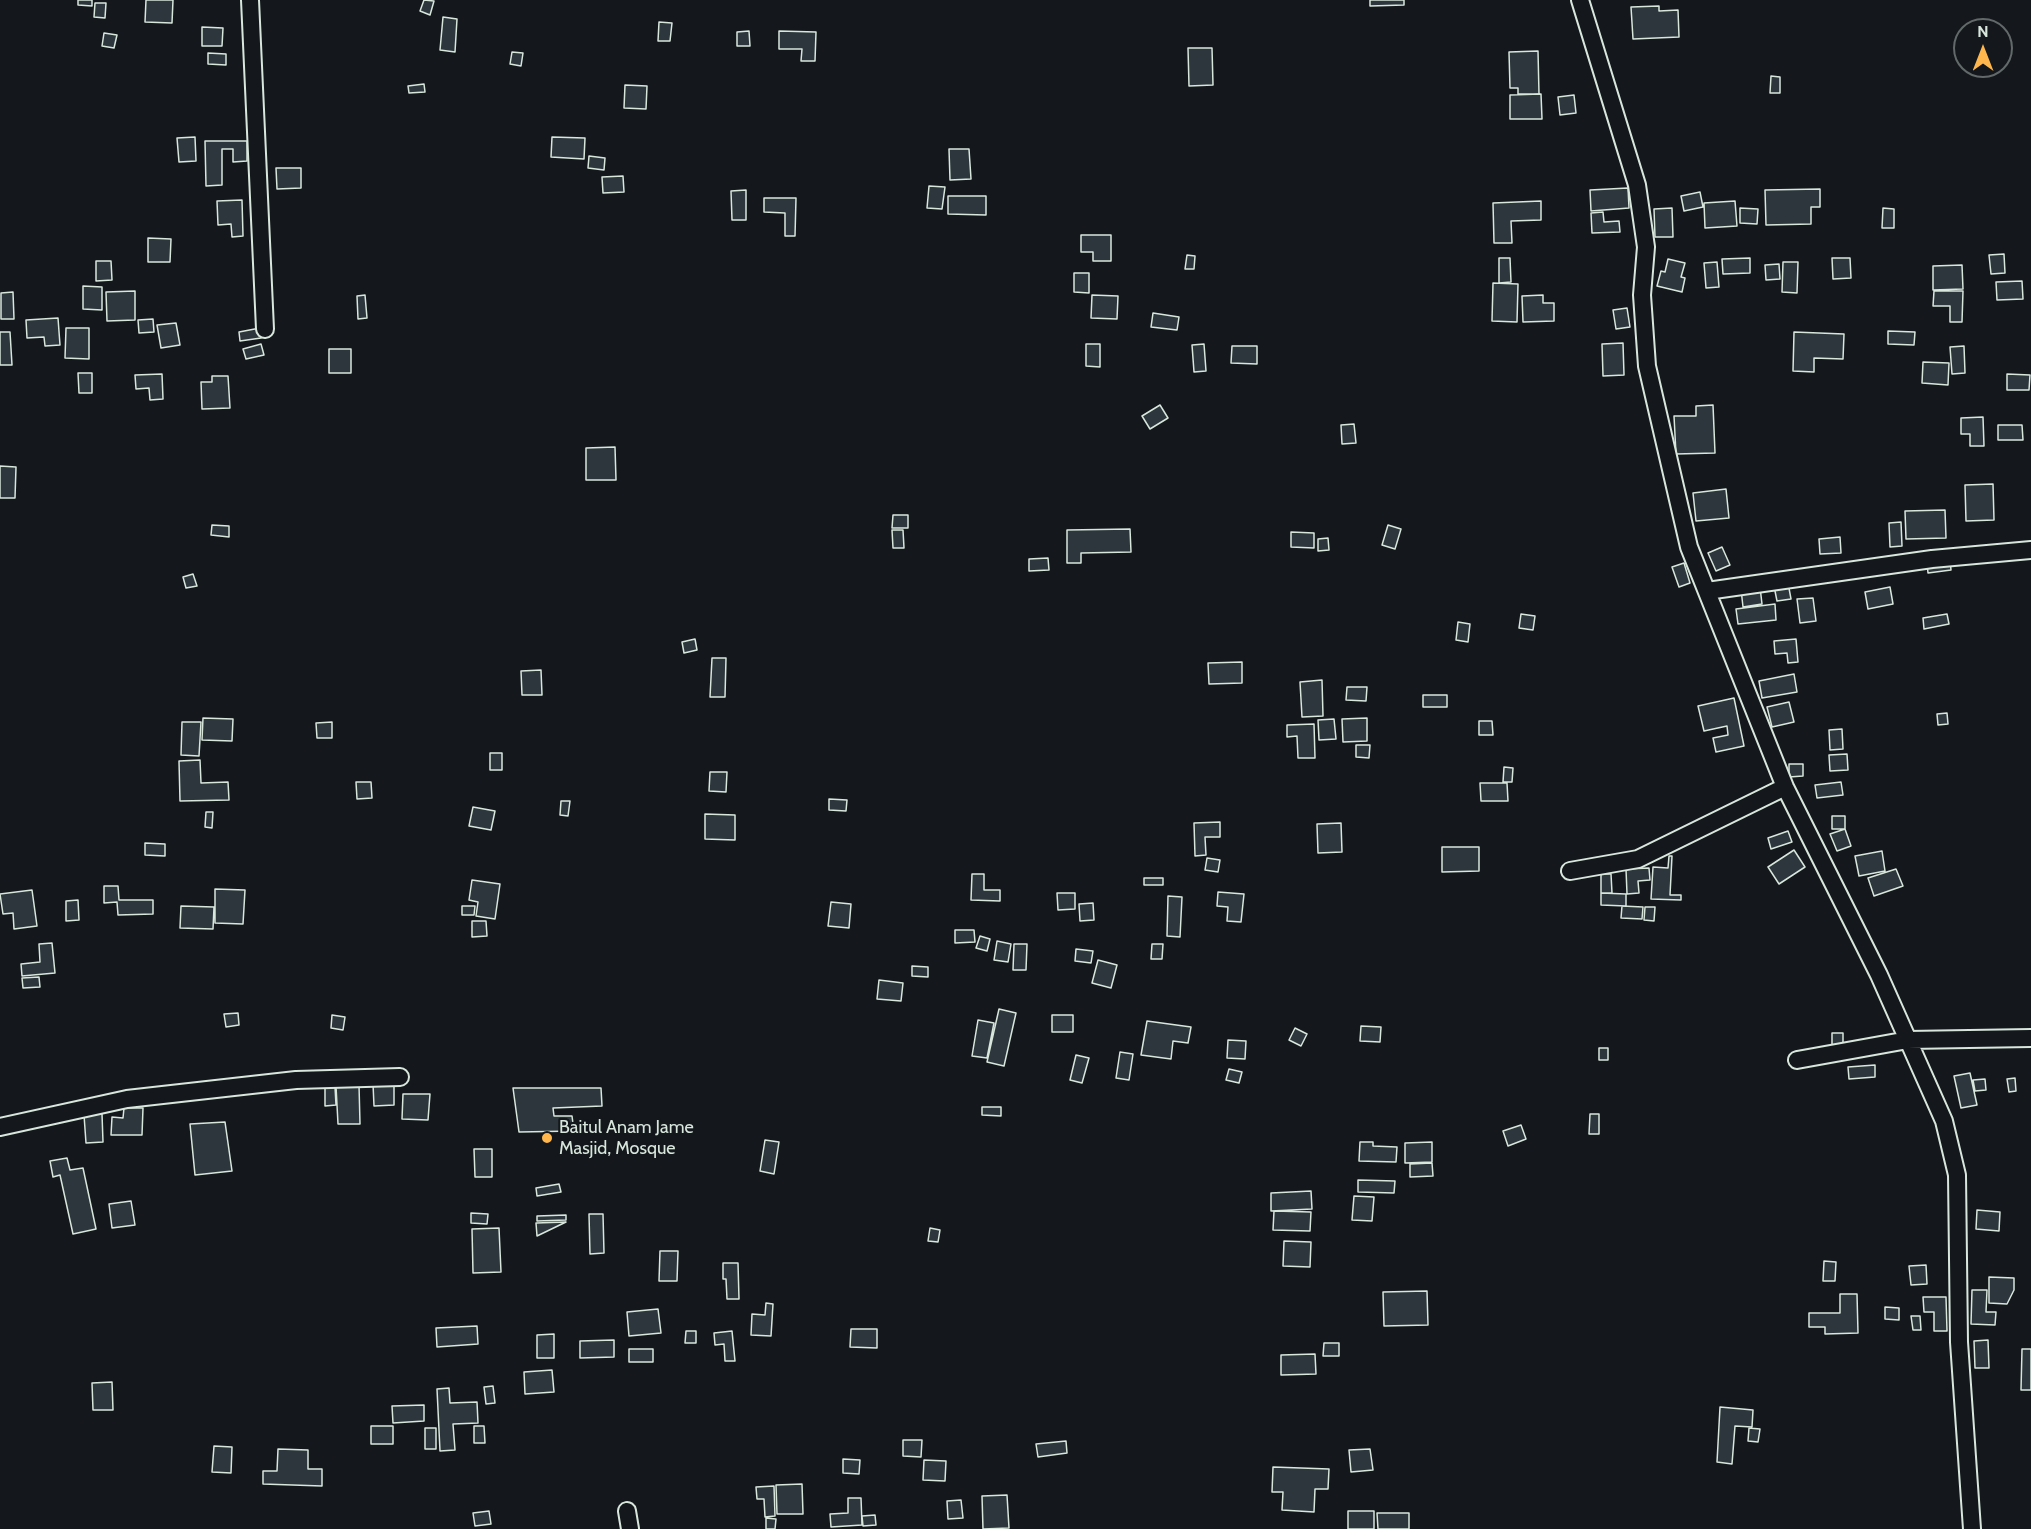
<!DOCTYPE html>
<style>
body{margin:0}
#map{position:relative;width:2031px;height:1529px;overflow:hidden;background:#14181c;font-family:Cabin,sans-serif}
canvas{display:block}
.north{position:absolute;left:1953px;top:18px;width:60px;height:60px;box-sizing:border-box;background:#14181c;border:2px solid #626a69;border-radius:50%;rotate:0deg;font-size:16px;font-weight:700;line-height:24px;text-align:center;color:#d8e6dc}
.north::after{content:'';display:block;margin:auto;width:21px;height:27px;background:#ffb74d;clip-path:polygon(50% 0,100% 100%,50% 72%,0 100%)}
</style>
<div id="map">
<canvas width="2031" height="1529"></canvas>
<div class="north">N</div>
</div>
<script>
const context = document.querySelector('canvas').getContext('2d');
context.lineJoin = 'round';
function paint(path, color) { context.fillStyle = color; context.fill(path, 'evenodd'); }
function trace(path, color, width, dash) { context.strokeStyle = color; context.lineWidth = width; context.lineCap = dash ? 'butt' : 'round'; context.setLineDash(dash || []); context.stroke(path); }
function drawText(font, color, halo, rows, align = 'center') {
  context.font = font + ' Cabin,sans-serif'; context.lineWidth = 4.5; context.setLineDash([]); context.textBaseline = 'middle'; context.strokeStyle = halo; context.fillStyle = color; for (const [text, x, y, turn = 0] of rows) {
    context.save(); context.translate(x, y); context.rotate((+turn || 0) * Math.PI / 180); context.textAlign = isNaN(turn) ? turn : align; if (halo) context.strokeText(text, 0, 0); context.fillText(text, 0, 0); context.restore();
  }
}
const building = new Path2D(`
 M78 0H92V6L78 5Z
 M146 0H173L172 23 145 22Z
 M424 0 434 1 430 15 420 11Z
 M1370 0H1404V5L1370 6Z
 M95 3H106L105 18 94 17Z
 M1659 6V11L1678 10 1679 37 1633 39 1631 7Z
 M443 17 457 19 455 52 440 50Z
 M659 22 672 23 670 41H658Z
 M202 27 223 28 222 46H202Z
 M749 31 750 46H737V32Z
 M779 31 816 32 815 61H801L802 49H779Z
 M104 33 117 35 114 48 102 46Z
 M1188 48H1212L1213 85 1189 86Z
 M1538 51 1539 94H1518V88H1510L1509 52Z
 M512 52 523 53 521 66 510 64Z
 M208 53 226 54V65L208 64Z
 M1771 76 1780 77V93H1770Z
 M424 84 425 92 409 93 408 86Z
 M625 85 647 86 646 109 624 108Z
 M1541 94 1542 119H1510V95Z
 M1574 95 1576 113 1560 115 1558 97Z
 M195 137 196 161 179 162 177 138Z
 M552 137 585 138 584 159 551 157Z
 M205 141H247V161L233 162V149H222V185L206 186Z
 M949 149H969L971 179 950 180Z
 M589 156 605 158 604 170 588 168Z
 M276 168H301V188L277 189Z
 M623 176 624 192 603 193 602 177Z
 M929 186 945 187 942 209 927 208Z
 M1628 188 1629 208 1591 211 1590 190Z
 M1820 189V207H1811V224L1766 225 1765 190Z
 M746 190V220H732L731 191Z
 M1700 192 1703 207 1684 211 1681 196Z
 M948 196H986V215L948 214Z
 M764 198H796L795 236H785V213L764 212Z
 M242 200 243 236 232 237 231 224 218 225 217 201Z
 M1541 201V220L1511 221 1512 243H1494L1493 203Z
 M1735 201 1737 226 1705 228 1704 203Z
 M1672 208 1673 237H1655L1654 209Z
 M1740 208 1758 209 1757 224 1740 223Z
 M1883 208 1894 209V228H1882Z
 M1603 212 1604 222 1619 221 1620 232 1592 233 1591 213Z
 M1081 235H1111V261H1093V252H1081Z
 M148 238 171 239 170 262H148Z
 M2004 254 2005 273 1991 274 1989 255Z
 M1187 255 1195 256 1194 269H1185Z
 M1499 258H1510L1511 282 1499 283Z
 M1750 258V273L1723 274 1722 259Z
 M1832 258H1850L1851 278 1833 279Z
 M1668 259 1685 263 1681 277 1685 278 1682 292 1657 286 1661 271 1665 272Z
 M96 261H111L112 280 96 281Z
 M1717 262 1719 287 1706 288 1704 263Z
 M1783 262H1798L1797 293 1782 292Z
 M1779 264 1780 279 1766 280 1765 265Z
 M1962 265 1963 289 1933 290V266Z
 M1074 273H1089V293L1074 292Z
 M2022 281 2023 299 1997 300 1996 282Z
 M1493 283 1518 284 1517 322 1492 321Z
 M83 286 102 287V310L83 309Z
 M135 291V320L107 321 106 292Z
 M1934 291H1963L1962 322H1950V306H1933Z
 M13 292 14 319H1V293Z
 M365 295 367 318 358 319 357 296Z
 M1092 295 1118 296 1117 319 1091 318Z
 M1543 295V303H1554V321L1523 322 1522 296Z
 M1627 308 1630 327 1616 329 1613 310Z
 M1153 313 1179 317 1177 330 1151 327Z
 M58 318 60 345 45 346 44 337 27 338 26 320Z
 M153 319 154 332 139 333 138 320Z
 M176 323 180 345 161 348 157 325Z
 M66 328H89V359L65 358Z
 M260 328 261 338 240 341 239 332Z
 M1888 331 1915 332 1914 345 1888 344Z
 M0 332H10L12 365H0Z
 M1794 332 1844 334 1843 359 1814 358V372L1793 371Z
 M1623 343 1624 375 1603 376 1602 344Z
 M261 344 264 355 246 359 243 349Z
 M1086 344H1100V367L1086 366Z
 M1204 344 1206 371 1194 372 1192 345Z
 M1232 346H1257V364L1231 363Z
 M1964 346 1965 373 1952 374 1950 347Z
 M329 349H351V373H329Z
 M1923 362 1949 363 1948 385 1922 383Z
 M78 373H92V393H79Z
 M162 374 163 399 150 400 149 388 136 389 135 375Z
 M2007 374 2030 375 2029 390H2007Z
 M212 376H228L230 408 202 409 201 382H212Z
 M1160 405 1168 418 1150 429 1142 416Z
 M1713 405 1715 453 1676 454 1674 416H1696V406Z
 M1983 417 1984 446H1970V434H1961V418Z
 M1354 424 1356 443 1342 444 1341 425Z
 M1998 425H2022L2023 440H1998Z
 M615 447 616 480H586V448Z
 M0 466 16 467 15 498H0Z
 M1993 484 1994 520 1966 521 1965 485Z
 M1726 489 1729 518 1696 521 1693 493Z
 M1945 510 1946 538 1906 539 1905 511Z
 M893 515H908V528H892Z
 M1901 522 1902 546 1890 547 1889 523Z
 M212 525 229 526V537L211 535Z
 M1388 525 1401 529 1395 549 1382 545Z
 M1130 529 1131 552 1081 553V563H1067V530Z
 M892 530H903L904 548H893Z
 M1291 532 1314 533V548L1291 547Z
 M1840 537 1841 553 1820 554 1819 539Z
 M1328 538 1329 550 1318 551V539Z
 M1722 547 1730 565 1716 571 1708 553Z
 M1048 558 1049 570 1029 571V559Z
 M1950 560 1951 570 1928 573 1927 563Z
 M1684 563 1690 583 1679 587 1672 567Z
 M193 574 197 586 186 588 183 577Z
 M1788 583 1791 599 1777 601 1774 586Z
 M1760 587 1762 604 1743 607 1741 589Z
 M1890 587 1893 604 1868 609 1865 592Z
 M1813 598 1816 621 1800 623 1797 599Z
 M1775 604 1776 620 1738 624 1736 609Z
 M1521 614 1535 616 1533 630 1519 628Z
 M1947 614 1949 624 1924 629 1923 618Z
 M1458 622 1470 624 1468 642 1456 640Z
 M695 639 697 650 684 653 682 642Z
 M1796 639 1798 662 1788 663 1787 653 1775 654 1774 641Z
 M712 658H726L725 697H710Z
 M1242 662V683L1209 684 1208 663Z
 M541 670 542 695H522L521 671Z
 M1794 674 1797 692 1762 698 1759 681Z
 M1322 680 1323 716 1302 717 1300 682Z
 M1347 687H1367L1366 701 1346 700Z
 M1423 695H1447V707H1423Z
 M1734 698 1744 746 1716 752 1713 738 1728 735 1727 726 1704 731 1698 706Z
 M1789 702 1794 722 1772 727 1767 707Z
 M1947 713 1948 724 1938 725 1937 714Z
 M203 718 233 719 232 741 202 740Z
 M1367 718V741L1343 742 1342 719Z
 M1334 719 1336 739 1319 740 1318 720Z
 M1479 721H1492L1493 735H1479Z
 M182 722H201L199 756 181 755Z
 M332 722V738H317L316 723Z
 M1314 724 1315 758H1298L1297 736 1287 737V725Z
 M1842 729 1843 749 1830 750 1829 730Z
 M1356 745H1370L1369 758 1356 757Z
 M490 753H502V770H490Z
 M1847 754 1848 770 1830 771 1829 755Z
 M200 760 201 783 228 782 229 800 180 801 179 761Z
 M1789 764H1803V776L1789 777Z
 M1504 767 1513 768 1512 782H1503Z
 M710 772H727L726 792 709 791Z
 M356 782H371L372 798 357 799Z
 M1841 782 1843 795 1817 798 1815 785Z
 M1480 783H1507L1508 801H1481Z
 M829 799 847 800 846 811 829 810Z
 M561 801H570L568 816 560 815Z
 M473 807 495 811 491 830 469 826Z
 M206 812H213L212 828 205 827Z
 M705 814 735 815V840L705 839Z
 M1832 816H1845V829H1832Z
 M1220 822V837H1205L1206 855 1195 856 1194 823Z
 M1341 823 1342 852 1318 853 1317 824Z
 M1845 829 1851 846 1837 851 1830 834Z
 M1788 831 1792 842 1771 849 1768 838Z
 M145 843 165 844V856L145 855Z
 M1442 847H1479V871L1442 872Z
 M1794 850 1805 867 1779 884 1768 867Z
 M1882 851 1885 871 1859 876 1855 856Z
 M1669 856H1672L1670 895H1681V900L1651 899 1653 867 1668 868Z
 M1207 858 1220 860 1218 872 1205 870Z
 M1649 868 1650 880 1638 881 1639 893 1627 894 1626 869Z
 M1896 869 1903 886 1874 896 1868 878Z
 M972 874H984V890H1000V901L971 900Z
 M1601 874H1611L1612 893H1601Z
 M1144 878H1163V885H1144Z
 M472 880 500 884 495 919 476 916 478 902 469 900Z
 M104 886H118L119 900H153V914L118 915 117 902 104 903Z
 M215 889 245 890 243 924 215 923Z
 M32 890 37 926 14 929 13 913 3 914 0 894Z
 M1218 892 1244 894 1241 922 1227 921 1228 907 1217 906Z
 M1057 893H1075V909L1058 910Z
 M1601 893 1626 894V906L1601 905Z
 M1168 896 1182 897 1180 937 1167 936Z
 M78 900 79 920 66 921V901Z
 M831 902 851 904 849 928 828 926Z
 M1093 903 1094 920 1080 921 1079 904Z
 M181 906 214 907 213 929 180 928Z
 M462 906H475L474 915H462Z
 M1622 906 1643 907 1642 919 1621 918Z
 M1645 907H1655L1654 921 1644 920Z
 M472 921H486L487 936 472 937Z
 M955 930H974L975 942 955 943Z
 M980 936 990 939 987 951 976 948Z
 M997 941 1011 944 1008 962 994 960Z
 M52 943 55 973 22 976 21 964 40 962 39 944Z
 M1014 944H1027L1026 970H1013Z
 M1152 944H1163L1162 959H1151Z
 M1076 949 1093 951 1091 963 1075 961Z
 M1098 960 1117 965 1111 988 1092 983Z
 M912 966 928 967V977L912 976Z
 M39 977 40 987 23 988 22 978Z
 M879 980 903 983 901 1001 877 999Z
 M999 1009 1016 1013 1004 1066 987 1062Z
 M238 1013 239 1025 226 1027 224 1014Z
 M332 1015 345 1017 343 1030 331 1028Z
 M1052 1015H1073V1032H1052Z
 M978 1020 994 1023 987 1058 972 1056Z
 M1147 1021 1191 1027 1188 1043 1173 1041 1171 1059 1141 1055Z
 M1361 1026 1381 1027 1380 1042 1360 1041Z
 M1295 1028 1307 1034 1301 1046 1289 1040Z
 M1832 1033H1843V1045H1832Z
 M1228 1040 1246 1041 1245 1059 1227 1058Z
 M1599 1048H1608V1060H1599Z
 M1120 1052 1133 1054 1129 1080 1116 1078Z
 M1076 1055 1089 1058 1082 1083 1070 1080Z
 M1875 1065V1077L1849 1079 1848 1067Z
 M1229 1069 1242 1072 1239 1083 1226 1080Z
 M1970 1073 1977 1105 1961 1108 1954 1076Z
 M2015 1078 2016 1091 2009 1092 2007 1079Z
 M1985 1079 1986 1090 1975 1091 1973 1080Z
 M394 1083V1105L374 1106 373 1084Z
 M359 1085 360 1124H338L336 1086Z
 M325 1087H335L336 1105 325 1106Z
 M513 1088H601L602 1106 553 1108 554 1116H572L574 1131 519 1132Z
 M403 1094H430L428 1120 402 1119Z
 M982 1107H1001V1116L982 1115Z
 M124 1108H143L142 1135H111L112 1117 123 1118Z
 M102 1114 103 1142 86 1143 84 1115Z
 M1590 1114H1599V1134H1589Z
 M225 1122 232 1171 195 1175 190 1124Z
 M1521 1125 1526 1139 1508 1146 1503 1131Z
 M765 1140 779 1142 774 1174 760 1171Z
 M1360 1142H1373V1146L1397 1147 1396 1162 1359 1161Z
 M1432 1142V1162L1405 1163V1143Z
 M474 1149H492V1177H475Z
 M67 1158 70 1170 83 1168 96 1229 73 1234 60 1175 53 1177 50 1161Z
 M1432 1163 1433 1176 1410 1177V1164Z
 M1358 1180 1395 1181 1394 1193 1358 1192Z
 M559 1184 561 1192 537 1196 536 1188Z
 M1311 1191 1312 1209 1271 1211V1193Z
 M1354 1196 1374 1197 1372 1221 1352 1220Z
 M131 1201 135 1225 112 1228 109 1204Z
 M1977 1210 2000 1212 1999 1231 1976 1229Z
 M1274 1211 1311 1212 1310 1231 1273 1230Z
 M471 1213 488 1214 487 1224 471 1223Z
 M589 1214H603L604 1253 590 1254Z
 M566 1215V1220L537 1221V1216Z
 M566 1222 537 1236 536 1223Z
 M499 1228 501 1272 473 1273 472 1229Z
 M930 1228 940 1230 938 1242 928 1241Z
 M1284 1241 1311 1242 1310 1267 1283 1266Z
 M660 1251H678L677 1281H659Z
 M1824 1261 1836 1262 1835 1281H1823Z
 M723 1263H738L739 1299H727L726 1279H723Z
 M1926 1265 1927 1284 1911 1285 1909 1266Z
 M1989 1277 2014 1278V1290L2007 1304 1989 1303Z
 M1972 1290H1987L1986 1312H1996L1995 1325 1971 1324Z
 M1427 1291 1428 1325 1384 1326 1383 1292Z
 M1840 1294H1857L1858 1333 1825 1334V1327H1809V1313H1840Z
 M1923 1297H1946L1947 1331H1934V1312H1924Z
 M766 1303 773 1304 771 1336 751 1335 752 1314 765 1315Z
 M1885 1307 1899 1308V1320L1885 1319Z
 M658 1309 661 1333 629 1336 627 1312Z
 M1911 1316H1920L1921 1330H1913Z
 M477 1326 478 1344 437 1347 436 1328Z
 M851 1329H877V1348L850 1347Z
 M686 1331H696V1343H685Z
 M732 1331 735 1361H725L724 1344 715 1345 714 1333Z
 M554 1334V1358H537V1335Z
 M614 1340V1357L580 1358V1341Z
 M1988 1340 1989 1368H1975L1974 1341Z
 M1324 1343H1339V1356H1323Z
 M629 1349H653V1362H629Z
 M2022 1349H2031V1390H2021Z
 M1315 1354 1316 1374 1281 1375V1355Z
 M552 1370 554 1392 525 1394 524 1372Z
 M112 1382 113 1410H93L92 1383Z
 M493 1386 495 1403 486 1404 484 1387Z
 M449 1388 450 1403 477 1402 478 1423 453 1424 455 1450 440 1451 437 1389Z
 M424 1405V1421L393 1423 392 1406Z
 M1720 1407 1753 1410 1752 1427 1735 1426 1732 1464 1717 1462Z
 M371 1426H393V1444H371Z
 M474 1426H484L485 1443H474Z
 M425 1428H436V1449H425Z
 M1749 1428 1760 1429 1758 1442 1748 1441Z
 M903 1440H922L921 1457 903 1456Z
 M1066 1441 1067 1453 1038 1457 1036 1444Z
 M214 1446 232 1447 231 1473 212 1472Z
 M278 1449 308 1450V1469H322V1486L263 1484V1471H277Z
 M1370 1449 1373 1470 1351 1472 1349 1450Z
 M843 1459 860 1460 859 1474 843 1473Z
 M924 1460 946 1461 945 1481 923 1480Z
 M1273 1467 1329 1469 1328 1489H1315L1314 1512 1282 1510 1283 1492H1272Z
 M802 1484 803 1514H777L776 1485Z
 M774 1486 775 1516 765 1517 764 1499H757L756 1487Z
 M1007 1495 1009 1528 983 1529 982 1496Z
 M848 1498H861L862 1525 831 1527 830 1514 848 1513Z
 M961 1500 963 1518 948 1519 947 1501Z
 M489 1511 491 1524 475 1526 473 1513Z
 M1348 1511H1374V1529H1348Z
 M1377 1513H1409V1529H1378Z
 M875 1515 876 1525 863 1526 862 1516Z
 M766 1518 776 1519 775 1529H766Z`);
const street = new Path2D(`
 M250 0 265 329
 M1580 0 1637 185 1646 247 1642 295 1647 366 1689 547 1785 787 1879 975 1944 1121 1957 1175 1959 1342 1972 1529
 M1707 591 1932 559 2031 550
 M1570 871 1638 859 1785 787
 M1797 1060 1908 1040 2031 1038
 M0 1127 127 1099 296 1080 400 1077
 M627 1511 630 1529`);
const markers = [
 [547,1138,6,"#ffb74d"]
];
const poiNames = [
 ["Baitul Anam Jame",559,1128],
 ["Masjid, Mosque",559,1149]
];
paint(building, '#2c363c');
trace(building, '#d8e6dc', 1.5);
trace(street, '#d8e6dc', 20);
trace(street, '#14181c', 16);
for (const [x, y, r, color] of markers) { const dot = new Path2D(); dot.arc(x, y, r, 0, 2 * Math.PI); context.fillStyle = color; context.fill(dot); trace(dot, '#14181c', 2); }
drawText('18px', '#d8e6dc', '#14181c', poiNames, 'left');
</script>
